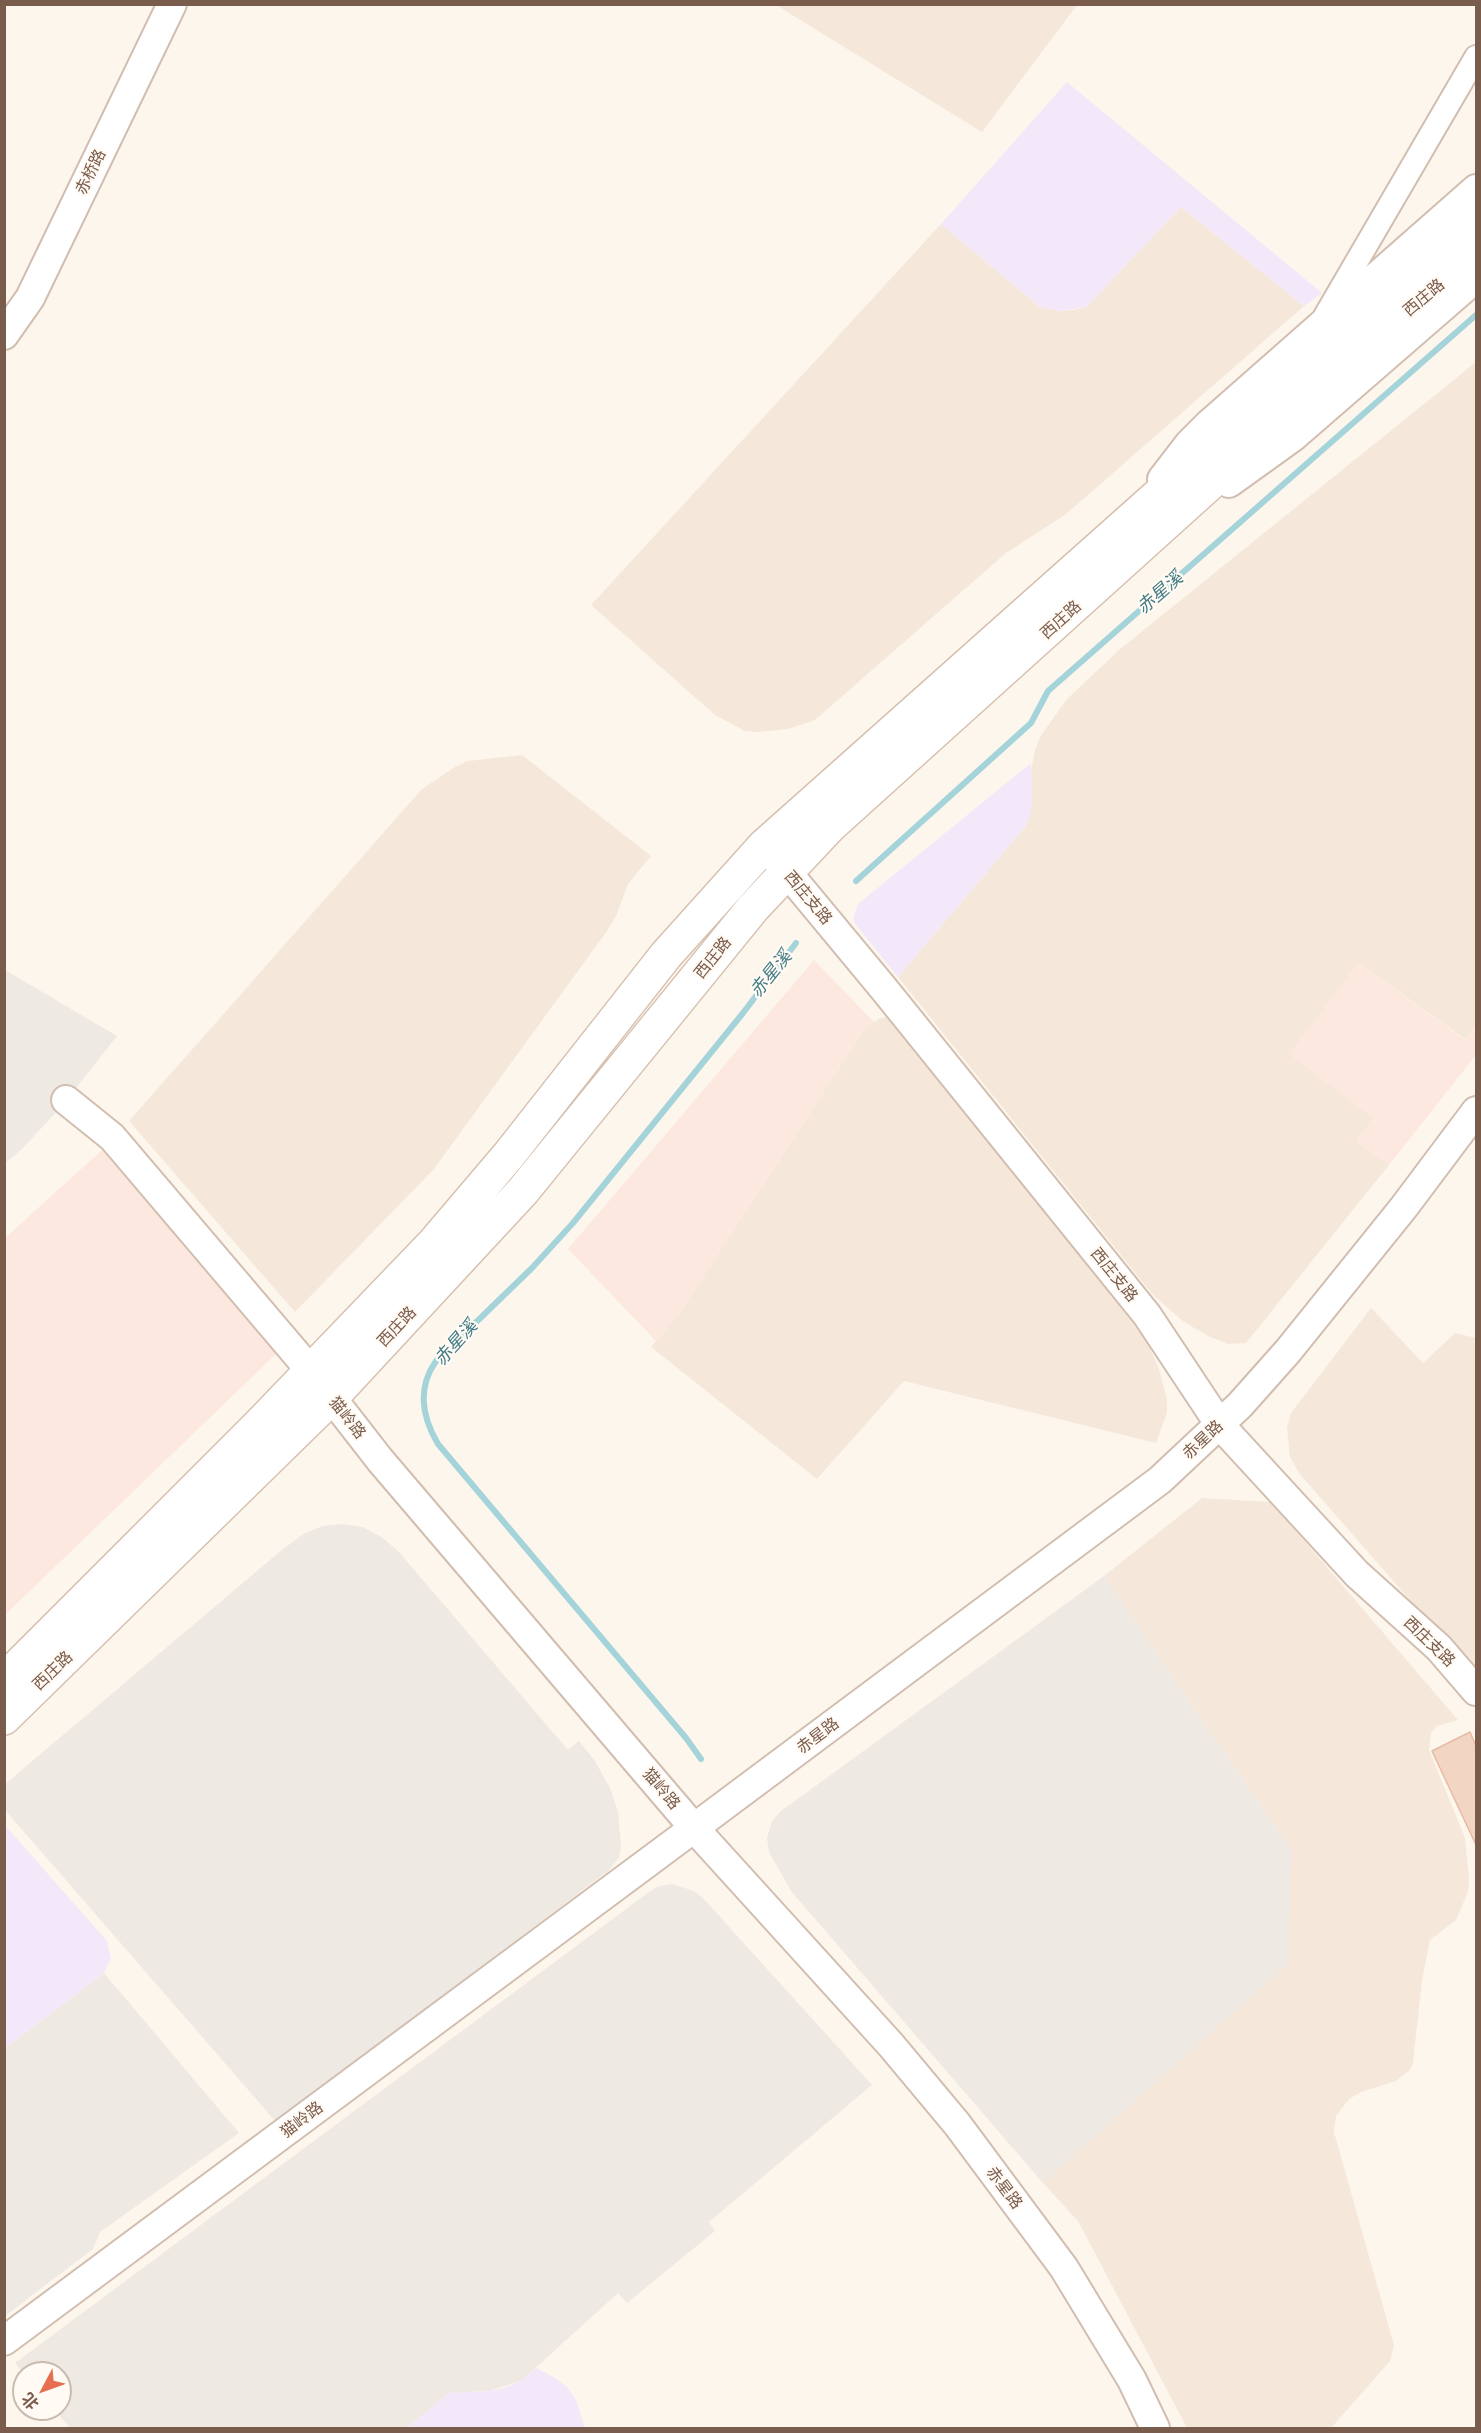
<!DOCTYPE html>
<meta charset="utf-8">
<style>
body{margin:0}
#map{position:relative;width:1481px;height:2433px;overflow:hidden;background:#fdf6ec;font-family:Mulish,"Noto Sans SC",sans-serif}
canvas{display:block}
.frame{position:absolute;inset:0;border:6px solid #7a5c4d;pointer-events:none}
.north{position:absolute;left:12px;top:2361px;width:60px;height:60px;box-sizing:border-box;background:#fffaf3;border:2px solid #cabbb1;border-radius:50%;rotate:229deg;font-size:16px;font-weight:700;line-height:24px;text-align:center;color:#7a5c4d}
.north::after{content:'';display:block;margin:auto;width:21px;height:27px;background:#e76f51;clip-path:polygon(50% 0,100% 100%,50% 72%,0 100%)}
</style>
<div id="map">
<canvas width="1481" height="2433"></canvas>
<div class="frame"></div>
<div class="north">北</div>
</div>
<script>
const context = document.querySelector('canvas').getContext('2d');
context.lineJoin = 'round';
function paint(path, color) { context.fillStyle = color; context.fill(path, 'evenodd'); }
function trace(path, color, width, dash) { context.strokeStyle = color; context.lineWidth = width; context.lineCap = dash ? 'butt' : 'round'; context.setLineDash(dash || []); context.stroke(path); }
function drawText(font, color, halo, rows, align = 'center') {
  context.font = font + ' Mulish,"Noto Sans SC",sans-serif'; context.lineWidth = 4.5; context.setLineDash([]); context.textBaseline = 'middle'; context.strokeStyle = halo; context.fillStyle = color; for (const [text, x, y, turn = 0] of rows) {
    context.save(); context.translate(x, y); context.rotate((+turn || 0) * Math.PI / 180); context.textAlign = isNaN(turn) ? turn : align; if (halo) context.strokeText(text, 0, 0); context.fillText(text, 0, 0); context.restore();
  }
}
const residential = new Path2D(`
 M776 5H1077L982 132Z
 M1181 207 1304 306 1065 515 1006 553 815 720 788 729 758 732 745 731 715 715 591 605 941 224 1040 307 1061 311 1073 310 1086 307Z
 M1476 362V1025L1466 1040 1359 963 1290 1054 1374 1118 1356 1141 1389 1165 1246 1343 1228 1344 1208 1336 1184 1322 1152 1294 898 977 1025 827 1032 803 1030 776 1035 750 1040 737 1066 700 1119 650Z
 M522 755 651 856 628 884 616 916 607 931 434 1169 295 1312 129 1121 422 789 455 767 468 761Z
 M886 1017 896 1026 1147 1341 1159 1369 1167 1400V1413L1156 1443 904 1381 817 1479 651 1347 680 1312 865 1028 880 1018Z
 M1371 1308 1423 1363 1455 1333 1476 1338V1676L1299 1473 1290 1457 1287 1428 1291 1413Z
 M1202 1498 1271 1502 1458 1720 1437 1726 1431 1733 1429 1750 1465 1838 1469 1878 1468 1892 1456 1920 1430 1940 1422 1981 1413 2062 1410 2070 1396 2081 1361 2092 1349 2099 1336 2116 1334 2132 1394 2345 1390 2361 1331 2428H1187L1078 2221 1043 2183 1288 1963 1291 1850 1104 1576Z`);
const commercial = new Path2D(`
 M814 960 874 1022 865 1028 680 1312 656 1341 568 1249Z
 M1359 963 1465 1040 1476 1025V1055L1389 1165 1356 1141 1374 1118 1289 1054Z
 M102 1150 277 1353 5 1615V1238Z`);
const industrial = new Path2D(`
 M5 970 117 1036 62 1106 22 1149 5 1163Z
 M343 1524 363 1527 383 1538 398 1551 568 1750 579 1741 595 1761 610 1788 618 1812 621 1845 619 1858 609 1870 276 2122 5 1810 4 1785 283 1549 305 1533 323 1526Z
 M1104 1576 1291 1850 1289 1963 1043 2183 791 1891 769 1852 767 1838 772 1821 781 1811Z
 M672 1884 694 1891 703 1898 872 2085 709 2222 715 2231 627 2303 618 2293 521 2381 489 2391 449 2393 407 2428H70L54 2409H60V2373L24 2374 15 2363 649 1892 659 1886Z
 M104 1973 239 2133 100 2232 93 2249 5 2316V2048Z`);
const education = new Path2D(`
 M1067 82 1322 293 1304 306 1181 207 1086 307 1061 311 1040 307 941 224Z
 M1031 763 1032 803 1030 817 1025 827 898 977 856 925 853 919 858 904Z
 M4 1824 107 1941 111 1958 104 1973 5 2048Z
 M536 2368 552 2376 567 2387 576 2400 585 2428H407L449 2393 489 2391 504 2388 521 2381Z`);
const stream = new Path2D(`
 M856 881 1031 723 1048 691 1476 315
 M701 1759 686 1738 438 1444C422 1417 417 1388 436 1361L532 1268 573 1223 743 1013 796 943`);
const building = new Path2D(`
 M1470 1732 1476 1746V1845L1432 1751Z`);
const minor = new Path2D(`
 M1325 316 1476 57`);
const tertiary = new Path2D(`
 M4 335 30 298 172 4
 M1162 479 1189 444 1209 424 1476 189
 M1229 483 1293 437 1476 278
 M772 854 884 989 1147 1315 1220 1425 1357 1574 1439 1648 1476 1691
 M4 2341 694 1828 380 1460 310 1370 112 1137 66 1100
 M1155 2428 1132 2380 1064 2268 957 2124 891 2045 694 1828 1160 1480 1240 1405 1288 1351 1404 1207 1476 1111`);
const secondary = new Path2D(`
 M4 1680 260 1424 434 1243 508 1156 666 955 764 846 1272 394 1476 219
 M4 1718 331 1398 523 1191 753 908 830 826 1287 414 1476 254`);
const streetNames = [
 ["赤桥路",91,172,-64],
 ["西庄路",1424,298,-40],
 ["西庄路",1061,620,-42],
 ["西庄支路",808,898,50],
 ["西庄路",713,958,-51],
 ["西庄支路",1114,1275,51],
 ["西庄路",397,1327,-47],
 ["猫岭路",347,1418,52],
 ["赤星路",1203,1440,-43],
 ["西庄支路",1429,1642,44],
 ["西庄路",53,1671,-44],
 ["赤星路",818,1736,-37],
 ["猫岭路",661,1789,50],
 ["猫岭路",302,2120,-37],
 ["赤星路",1004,2188,53]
];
const waterNames = [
 ["赤星溪",1160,593,-41],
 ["赤星溪",771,974,-51],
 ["赤星溪",456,1343,-48]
];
paint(residential, '#f5e8da');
paint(commercial, '#fde8e0');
paint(industrial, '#efe9e4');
paint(education, '#f3e8fa');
trace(stream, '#a5d3da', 6);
paint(building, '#f3d5c3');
trace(building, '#e6bba3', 1.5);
trace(minor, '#d1beb0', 26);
trace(tertiary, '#d1beb0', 32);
trace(secondary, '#d6c0b0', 36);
trace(minor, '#fff', 22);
trace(tertiary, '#fff', 28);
trace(secondary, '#fff', 33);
drawText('16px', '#7a5c4d', '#fffaf3', streetNames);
drawText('italic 18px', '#437c86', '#fffaf3', waterNames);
</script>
